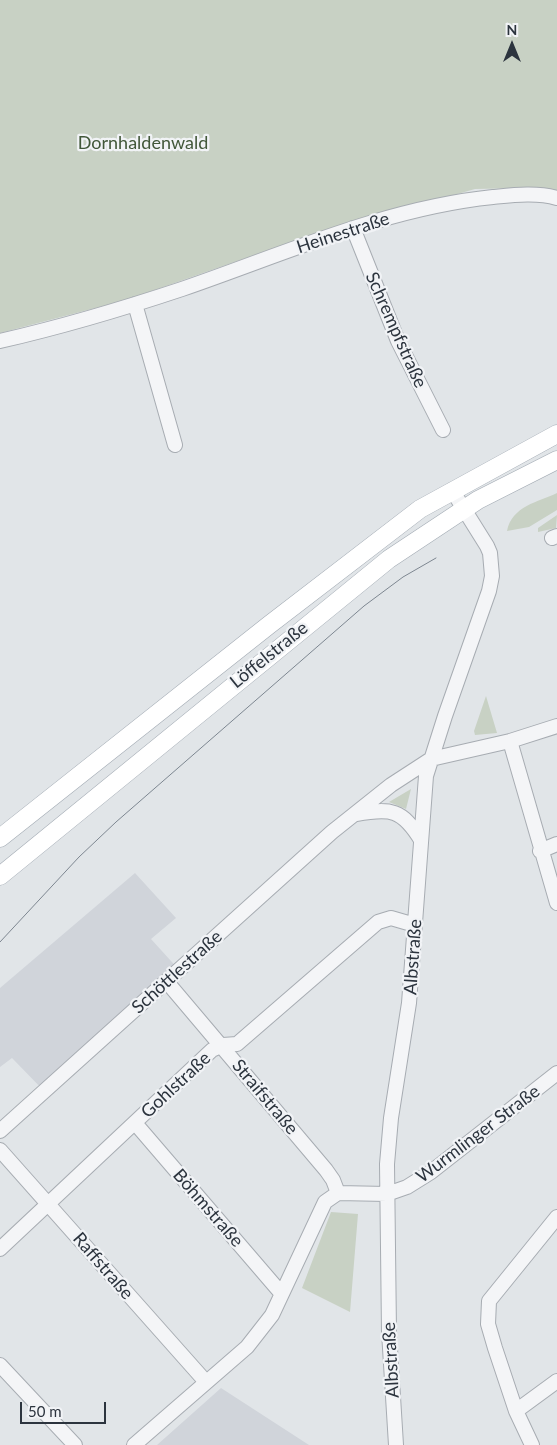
<!DOCTYPE html>
<meta charset="utf-8">
<style>
body{margin:0}
#map{position:relative;width:557px;height:1445px;overflow:hidden;background:#e1e5e8;font-family:Lato,sans-serif}
canvas{display:block}
.north{position:absolute;left:487px;top:20px;width:50px;height:50px;-webkit-text-stroke:4px #f1f3f6;paint-order:stroke;rotate:0deg;font-size:14px;font-weight:700;line-height:20px;text-align:center;color:#2c343e}
.north::after{content:'';display:block;margin:auto;width:18px;height:22px;background:#2c343e;clip-path:polygon(50% 0,100% 100%,50% 72%,0 100%)}
.scale{position:absolute;left:20px;top:1402px;width:86px;height:22px;box-sizing:border-box;border:2px solid #2c343e;border-top:0;padding-left:6px;font-size:15px;line-height:18px;white-space:nowrap;color:#2c343e;-webkit-text-stroke:4px #f1f3f6;paint-order:stroke}
</style>
<div id="map">
<canvas width="557" height="1445"></canvas>
<div class="north">N</div>
<div class="scale">50 m</div>
</div>
<script>
const context = document.querySelector('canvas').getContext('2d');
context.lineJoin = 'round';
function paint(path, color) { context.fillStyle = color; context.fill(path, 'evenodd'); }
function trace(path, color, width, dash) { context.strokeStyle = color; context.lineWidth = width; context.lineCap = dash ? 'butt' : 'round'; context.setLineDash(dash || []); context.stroke(path); }
function drawText(font, color, halo, rows, align = 'center') {
  context.font = font + ' Lato,sans-serif'; context.lineWidth = 4.5; context.setLineDash([]); context.textBaseline = 'middle'; context.strokeStyle = halo; context.fillStyle = color; for (const [text, x, y, turn = 0] of rows) {
    context.save(); context.translate(x, y); context.rotate((+turn || 0) * Math.PI / 180); context.textAlign = isNaN(turn) ? turn : align; if (halo) context.strokeText(text, 0, 0); context.fillText(text, 0, 0); context.restore();
  }
}
const built = new Path2D(`
 M135 873 176 918 151 939 181 972 46 1093 12 1058 0 1067V988Z
 M221 1388 309 1445H157Z`);
const green = new Path2D(`
 M0 0H557V191L526 188 475 189 306 237 126 300 0 333Z
 M557 493V510L529 527 507 531C512 506 538 502 557 493Z
 M557 515 556 528 538 532V528Z
 M486 696 497 733 475 735 474 731Z
 M411 789 406 809 389 802Z
 M331 1212 358 1214 350 1312 302 1288Z`);
const minor = new Path2D(`
 M353 228 398 341 443 430
 M135 304 175 445
 M0 341C61 327 122 309 182 289 284 254 385 208 493 197 513 195 537 192 557 198
 M552 538 557 536
 M510 741 557 903
 M356 814C391 808 402 809 421 840
 M540 851 557 844
 M167 982 326 1170 333 1180 338 1193
 M135 1123 281 1293
 M0 1131 332 832 391 785 431 759 510 741 557 726
 M0 1150 206 1382
 M0 1249 212 1050 223 1045 237 1044 378 922 391 918 415 925
 M0 1365 75 1445
 M516 1411 557 1381
 M134 1445 247 1347 272 1315 325 1202 338 1193 387 1194 407 1187 431 1172 557 1073
 M396 1445 389 1332 387 1164 391 1118 409 1003 426 776 445 716 489 591 492 576 490 553 487 546 452 490
 M532 1445 516 1411 495 1348 488 1324 489 1301 557 1217`);
const major = new Path2D(`
 M0 838 269 625 420 509 557 434
 M0 876 389 559 478 500 557 460`);
const tram = new Path2D(`
 M0 942 79 857 116 822 364 606 403 577 436 558`);
const parkNames = [
 ["Dornhaldenwald",143,143]
];
const streetNames = [
 ["Heinestraße",343,233,-18],
 ["Schrempfstraße",396,330,66],
 ["Löffelstraße",269,655,-39],
 ["Albstraße",413,957,-86],
 ["Schöttlestraße",177,972,-42],
 ["Gohlstraße",176,1085,-43],
 ["Straifstraße",265,1097,50],
 ["Wurmlinger Straße",478,1134,-37],
 ["Böhmstraße",208,1208,49],
 ["Raffstraße",103,1266,49],
 ["Albstraße",391,1360,-93]
];
paint(built, '#d0d4da');
paint(green, '#c8d1c4');
trace(minor, '#a7acb2', 16);
trace(major, '#a2aab3', 19);
trace(minor, '#f4f5f7', 14);
trace(major, '#fff', 18);
trace(tram, '#7d8690', 1);
drawText('18px', '#42583a', '#f1f3f6', parkNames);
drawText('18px', '#2c343e', '#f1f3f6', streetNames);
</script>
